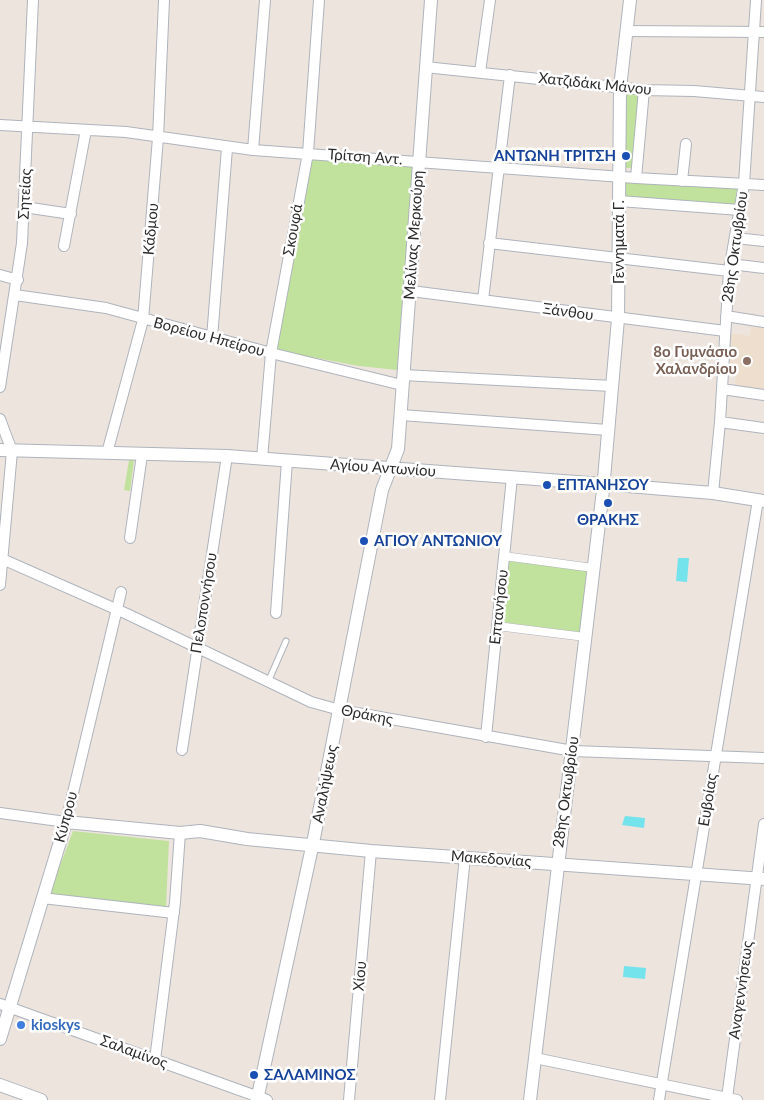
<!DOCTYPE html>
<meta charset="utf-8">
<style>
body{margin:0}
canvas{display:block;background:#ede4de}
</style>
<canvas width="764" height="1100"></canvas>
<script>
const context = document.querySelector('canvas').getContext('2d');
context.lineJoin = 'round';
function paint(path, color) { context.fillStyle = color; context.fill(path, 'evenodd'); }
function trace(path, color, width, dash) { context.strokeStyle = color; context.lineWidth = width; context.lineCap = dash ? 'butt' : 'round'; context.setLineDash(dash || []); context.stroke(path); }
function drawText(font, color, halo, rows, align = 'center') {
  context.font = font + ' Lato,sans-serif'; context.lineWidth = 5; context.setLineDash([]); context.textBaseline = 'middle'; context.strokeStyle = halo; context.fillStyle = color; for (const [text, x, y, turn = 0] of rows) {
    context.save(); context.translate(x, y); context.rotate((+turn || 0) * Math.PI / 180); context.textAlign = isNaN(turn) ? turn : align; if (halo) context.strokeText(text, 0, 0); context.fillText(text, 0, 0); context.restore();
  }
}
const education = new Path2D(`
 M751 327 764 328V399L726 385 735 386 737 365 729 364 730 358H726L728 333 750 336Z`);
const green = new Path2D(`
 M625 94 640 95 634 168H626Z
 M311 157 413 165 397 370 359 366 280 351 276 354Z
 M626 182 739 189 736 205 626 196Z
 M129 460H134L130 491 124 490Z
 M507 561 588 571 580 632 501 622Z
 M73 831 169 841 166 907 49 895Z`);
const water = new Path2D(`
 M678 558H689L687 582 676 581Z
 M625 816 645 818 644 828 622 825Z
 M624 966 646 968 645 979 623 977Z`);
const service = new Path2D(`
 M268 682 286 641`);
const pedestrian = new Path2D(`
 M504 556 593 568
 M497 626 585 637`);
const minor = new Path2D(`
 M626 31 764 32
 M425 67 644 90 694 91 764 97
 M480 72 490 0
 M0 125 126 132 253 150 636 178 764 185
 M253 150 265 0
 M636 178 644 90
 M682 181 686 144
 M619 201 740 210
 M24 207 71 214
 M735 238 764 241
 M489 243 729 271
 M64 246 86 130
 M730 264 764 268
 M0 275 18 280
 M411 291 725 331
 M15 295 106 308 271 353 402 385
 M483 300 510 75
 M726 316 764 322
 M212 338 227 148
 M403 375 612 386
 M0 387 22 243 33 0
 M722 389 764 395
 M401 415 608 430
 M0 419 12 451 0 585
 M720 422 764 428
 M107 453 143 320 158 138 164 0
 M262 459 271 353 308 153 319 0
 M713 493 720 422 729 271 744 184 756 0
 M130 538 142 455
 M0 558 127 614 311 702 340 710 573 751 764 758
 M276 613 287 461
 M486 737 512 477
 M182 750 227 456
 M0 813 66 822 121 592
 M42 898 174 913
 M0 1004 267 1100
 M535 1058 737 1100
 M155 1060 175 902 180 833
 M727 1098 764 824
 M349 1100 371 851
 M440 1100 465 857
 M659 1100 758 500`);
const tertiary = new Path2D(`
 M0 450 227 456 603 484 713 493 764 501
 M0 1039 66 822 180 833 200 831 247 839 371 851 764 879
 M0 1085 41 1100
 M257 1100 314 838 382 490 398 449 431 0
 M530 1100 603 490 618 319 620 88 630 0`);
const markers = [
 [626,156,5,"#1a4fb4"],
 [747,361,5,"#8d6e63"],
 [547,485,5,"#1a4fb4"],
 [608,503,5,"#1a4fb4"],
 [364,541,5,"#1a4fb4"],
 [21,1025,5,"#3f7fe0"],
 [254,1075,5,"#1a4fb4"]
];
const streetNames = [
 ["Χατζιδάκι Μάνου",595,84,6],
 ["Τρίτση Αντ.",365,157,4],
 ["Σητείας",25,194,-87],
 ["Κάδμου",151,229,-85],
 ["Σκουφά",293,230,-80],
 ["Μελίνας Μερκούρη",414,235,-86],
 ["Γεννηματά Γ.",619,242,-90],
 ["28ης Οκτωβρίου",735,247,-82],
 ["Ξάνθου",568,312,8],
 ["Βορείου Ηπείρου",209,337,15],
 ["Αγίου Αντωνίου",383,468,4],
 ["Πελοποννήσου",204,603,-81],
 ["Επτανήσου",499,607,-84],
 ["Θράκης",367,715,11],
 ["Αναλήψεως",325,784,-79],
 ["28ης Οκτωβρίου",566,792,-82],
 ["Ευβοίας",708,800,-81],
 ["Κύπρου",66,817,-75],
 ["Μακεδονίας",491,859,4],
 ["Χίου",360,976,-85],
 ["Αναγεννήσεως",741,990,-82],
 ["Σαλαμίνος",134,1052,20]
];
const transitNames = [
 ["ΑΝΤΩΝΗ ΤΡΙΤΣΗ",616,156,"right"],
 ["ΕΠΤΑΝΗΣΟΥ",557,485],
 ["ΘΡΑΚΗΣ",608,520,"center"],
 ["ΑΓΙΟΥ ΑΝΤΩΝΙΟΥ",374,541],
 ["ΣΑΛΑΜΙΝΟΣ",264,1075]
];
const educationNames = [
 ["8ο Γυμνάσιο",737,352],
 ["Χαλανδρίου",737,369]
];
const shopNames = [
 ["kioskys",31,1025]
];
paint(education, '#eedece');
paint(green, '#c1e29c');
paint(water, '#74e3ec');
trace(service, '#aeb4bc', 7);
trace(pedestrian, '#aeb4bc', 9);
trace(minor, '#aeb4bc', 12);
trace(tertiary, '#aeb4bc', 14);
trace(service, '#fff', 5);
trace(pedestrian, '#fff', 8);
trace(minor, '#fff', 10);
trace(tertiary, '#fff', 12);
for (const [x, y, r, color] of markers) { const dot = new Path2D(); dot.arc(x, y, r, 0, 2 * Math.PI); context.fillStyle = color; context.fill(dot); trace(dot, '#fff', 2); }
drawText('15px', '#2c2c2c', '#fff', streetNames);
drawText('bold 15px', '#164399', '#fff', transitNames, 'left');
drawText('bold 15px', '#785e54', '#fff', educationNames, 'right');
drawText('bold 15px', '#366cbe', '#fff', shopNames, 'left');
</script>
